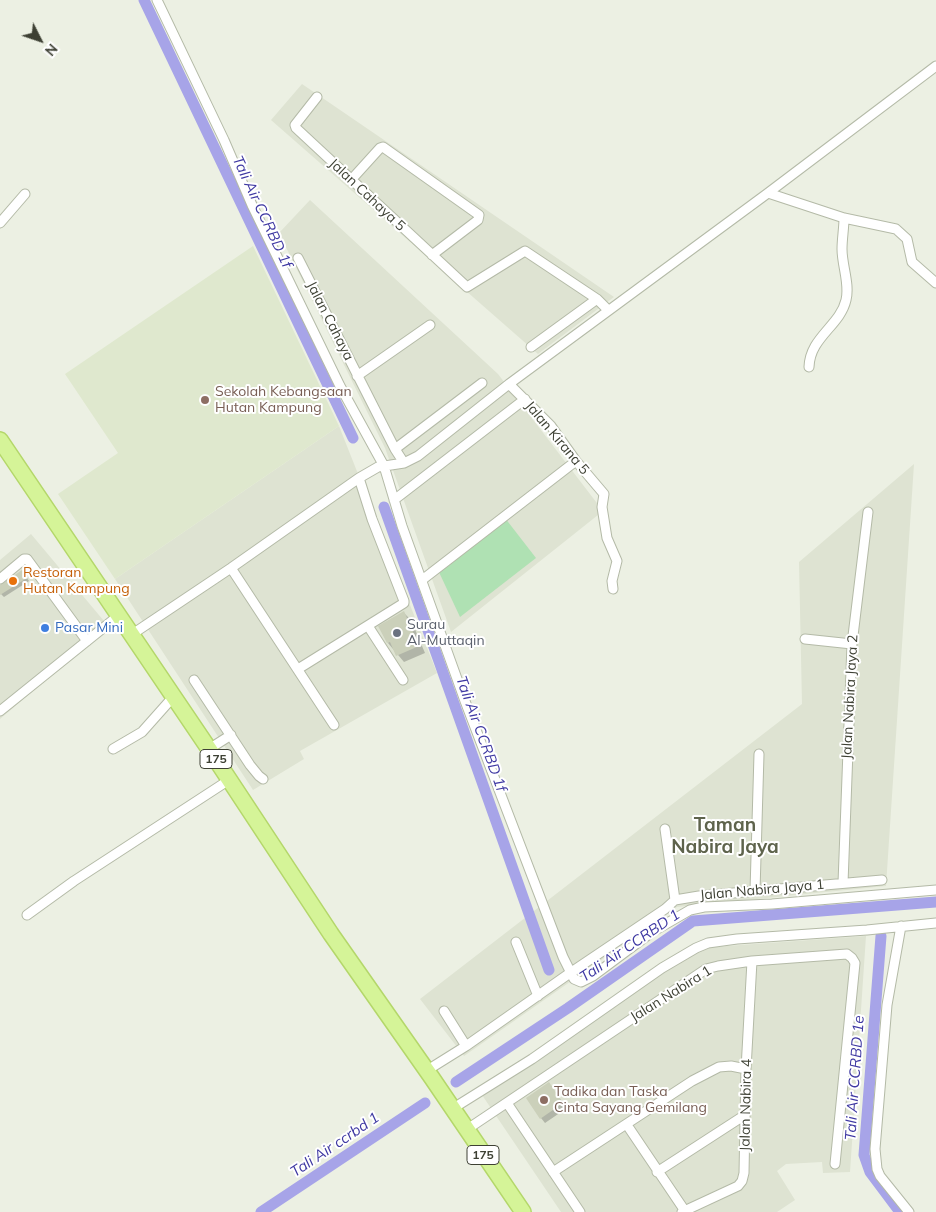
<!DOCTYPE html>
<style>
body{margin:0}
#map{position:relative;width:936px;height:1212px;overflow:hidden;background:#ecf0e3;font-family:Mulish,sans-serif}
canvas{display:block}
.north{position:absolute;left:15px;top:15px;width:50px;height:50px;-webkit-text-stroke:4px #fff;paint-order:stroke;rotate:131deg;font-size:14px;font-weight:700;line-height:20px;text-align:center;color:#3e4134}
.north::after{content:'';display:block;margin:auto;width:18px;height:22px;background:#3e4134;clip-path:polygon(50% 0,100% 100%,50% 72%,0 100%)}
</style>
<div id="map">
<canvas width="936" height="1212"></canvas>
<div class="north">N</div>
</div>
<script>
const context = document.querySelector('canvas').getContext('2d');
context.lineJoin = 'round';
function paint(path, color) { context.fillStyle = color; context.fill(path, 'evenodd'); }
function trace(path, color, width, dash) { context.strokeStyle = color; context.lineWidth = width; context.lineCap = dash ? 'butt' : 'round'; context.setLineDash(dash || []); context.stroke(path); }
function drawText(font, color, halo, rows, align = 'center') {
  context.font = font + ' Mulish,sans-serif'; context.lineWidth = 4; context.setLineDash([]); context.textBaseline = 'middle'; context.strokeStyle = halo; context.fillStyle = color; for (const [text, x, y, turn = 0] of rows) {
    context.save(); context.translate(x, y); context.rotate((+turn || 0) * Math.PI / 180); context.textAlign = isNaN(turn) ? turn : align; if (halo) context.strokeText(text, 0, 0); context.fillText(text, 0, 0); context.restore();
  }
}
const residential = new Path2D(`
 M302 84 614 297 538 354 271 120Z
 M310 200 498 374 603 511 451 632 385 448 279 233Z
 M339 426 437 673 300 751 304 759 253 790 115 579Z
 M914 464 886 886 677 907 464 1056 420 999 802 704 799 562Z
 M31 534 109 627 0 719V560Z
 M866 936 850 1172 823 1173 822 1162 786 1164 777 1171 795 1200 777 1212H696L695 1210 689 1212H561L482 1095 699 948Z`);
const education = new Path2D(`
 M253 246 339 426 115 579 58 494 118 453 65 374Z`);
const green = new Path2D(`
 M505 518 536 558 460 617 438 570Z`);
const shadow = new Path2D(`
 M25 575 29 581 4 597 1 594 0 587Z
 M404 613 411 620 425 653 404 662 388 643Z
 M549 1084 567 1108 545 1123 541 1118Z`);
const canal = new Path2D(`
 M144 0 353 438
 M384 507 549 970
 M881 936 864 1155 870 1172 900 1212
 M456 1082 568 1008 693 921 936 902
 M261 1212 425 1103`);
const building = new Path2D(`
 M22 570 27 578 0 595V585Z
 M404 611 419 646 396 656 390 642 387 643 378 626Z
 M549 1082 563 1103 540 1119 526 1098Z`);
const street = new Path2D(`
 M157 0 224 140 252 205 340 386 384 466 402 526 465 701 563 957 574 979 581 982 593 976 652 932 690 910 704 907 772 904 936 890
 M317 97 295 125 296 128 467 287 525 251 597 299 608 310
 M351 180 380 148 383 147 479 215 478 220 432 255
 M768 193 844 218 896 229 907 239 912 262 936 283
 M0 223 25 194
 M298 258 395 449 404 463
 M531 347 597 299
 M809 367C810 337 840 326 846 300 850 284 842 266 842 249 842 239 844 228 844 218
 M357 376 430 325
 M509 384 551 426 576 461 604 494 602 507 607 538 617 561 612 581 613 589
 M395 449 482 383
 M394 500 525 399
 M231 568 334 725
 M0 579 24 559H27L87 641
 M422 580 576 461
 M368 626 403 680
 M131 635 231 568 359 478 378 467 404 463 418 456 509 384 768 193 936 66
 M805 639 852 644
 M298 669 404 603V601L372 519 359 478
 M194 680 250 765 259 776 263 779
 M0 711 118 616
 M113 749 142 732 174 696
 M209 749 231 735
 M665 829 675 900
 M843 883 852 644 868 512
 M755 891 759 754
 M27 915 74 881 229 780
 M901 926 887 1005 875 1149 877 1169 880 1176 909 1212
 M516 942 538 996
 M444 1011 466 1046
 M426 1071 466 1046 570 973 665 909 675 900 699 896 882 880
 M507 1103 580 1212
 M452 1109 532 1059 662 968 696 948 708 943 737 939 867 930 936 923
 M627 1125 685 1211
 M466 1130 706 969 718 966 752 961 847 954 852 958 855 963 835 1164
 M553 1172 692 1081 719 1067 731 1066 746 1069
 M657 1172 745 1115
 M682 1212 738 1186 742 1181 744 1173 746 1069 752 961`);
const primary = new Path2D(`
 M0 440 209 749 331 934 432 1078 523 1212`);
const markers = [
 [205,400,5,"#8d6e63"],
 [13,581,5,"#e8710a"],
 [45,628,5,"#3f7fe0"],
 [397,633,5,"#6b7280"],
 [544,1100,5,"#8d6e63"]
];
const shields = [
 [216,759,32],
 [483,1155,32]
];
const shieldNames = [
 ["175",216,759],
 ["175",483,1155]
];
const streetNames = [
 ["Jalan Cahaya 5",367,195,43],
 ["Jalan Cahaya",330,321,63],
 ["Jalan Kirana 5",557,438,50],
 ["Jalan Nabira Jaya 2",850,697,-87],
 ["Jalan Nabira Jaya 1",762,890,-5],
 ["Jalan Nabira 1",671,994,-32],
 ["Jalan Nabira 4",746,1105,-89]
];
const educationNames = [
 ["Sekolah Kebangsaan",215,392],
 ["Hutan Kampung",215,408],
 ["Tadika dan Taska",554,1092],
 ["Cinta Sayang Gemilang",554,1108]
];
const foodNames = [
 ["Restoran",23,573],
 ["Hutan Kampung",23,589]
];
const worshipNames = [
 ["Surau",407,625],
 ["Al-Muttaqin",407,641]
];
const shopNames = [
 ["Pasar Mini",55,628]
];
const waterNames = [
 ["Tali Air CCRBD 1f",262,212,65],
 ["Tali Air CCRBD 1f",481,734,70],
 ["Tali Air CCRBD 1",630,946,-34],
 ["Tali Air CCRBD 1e",855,1078,-86],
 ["Tali Air ccrbd 1",335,1145,-34]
];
const districtNames = [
 ["Taman",725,825],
 ["Nabira Jaya",725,847]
];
paint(residential, '#dee3d2');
paint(education, '#dfe8ce');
paint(green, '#afe1b3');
paint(shadow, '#0003');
trace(canal, '#a7a4e8', 11);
paint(building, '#cbd0ba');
trace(street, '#b4baa7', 11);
trace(primary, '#b4d76a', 18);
trace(street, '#fff', 9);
trace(primary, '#d5f498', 15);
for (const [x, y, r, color] of markers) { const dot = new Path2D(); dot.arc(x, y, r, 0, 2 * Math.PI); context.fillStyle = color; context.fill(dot); trace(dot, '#fff', 2); }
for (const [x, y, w] of shields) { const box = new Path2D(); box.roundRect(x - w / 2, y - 9.5, w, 19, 4); context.fillStyle = '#fff'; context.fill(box); trace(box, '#3e4134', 1); }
drawText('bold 12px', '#3e4134', null, shieldNames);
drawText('14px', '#3e4134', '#fff', streetNames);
drawText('14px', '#785e54', '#fff', educationNames, 'left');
drawText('14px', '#c56008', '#fff', foodNames, 'left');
drawText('14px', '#5b616d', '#fff', worshipNames, 'left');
drawText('14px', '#366cbe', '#fff', shopNames, 'left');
drawText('italic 15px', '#3e38a2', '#fff', waterNames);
drawText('bold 19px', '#5e634c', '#fff', districtNames);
</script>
